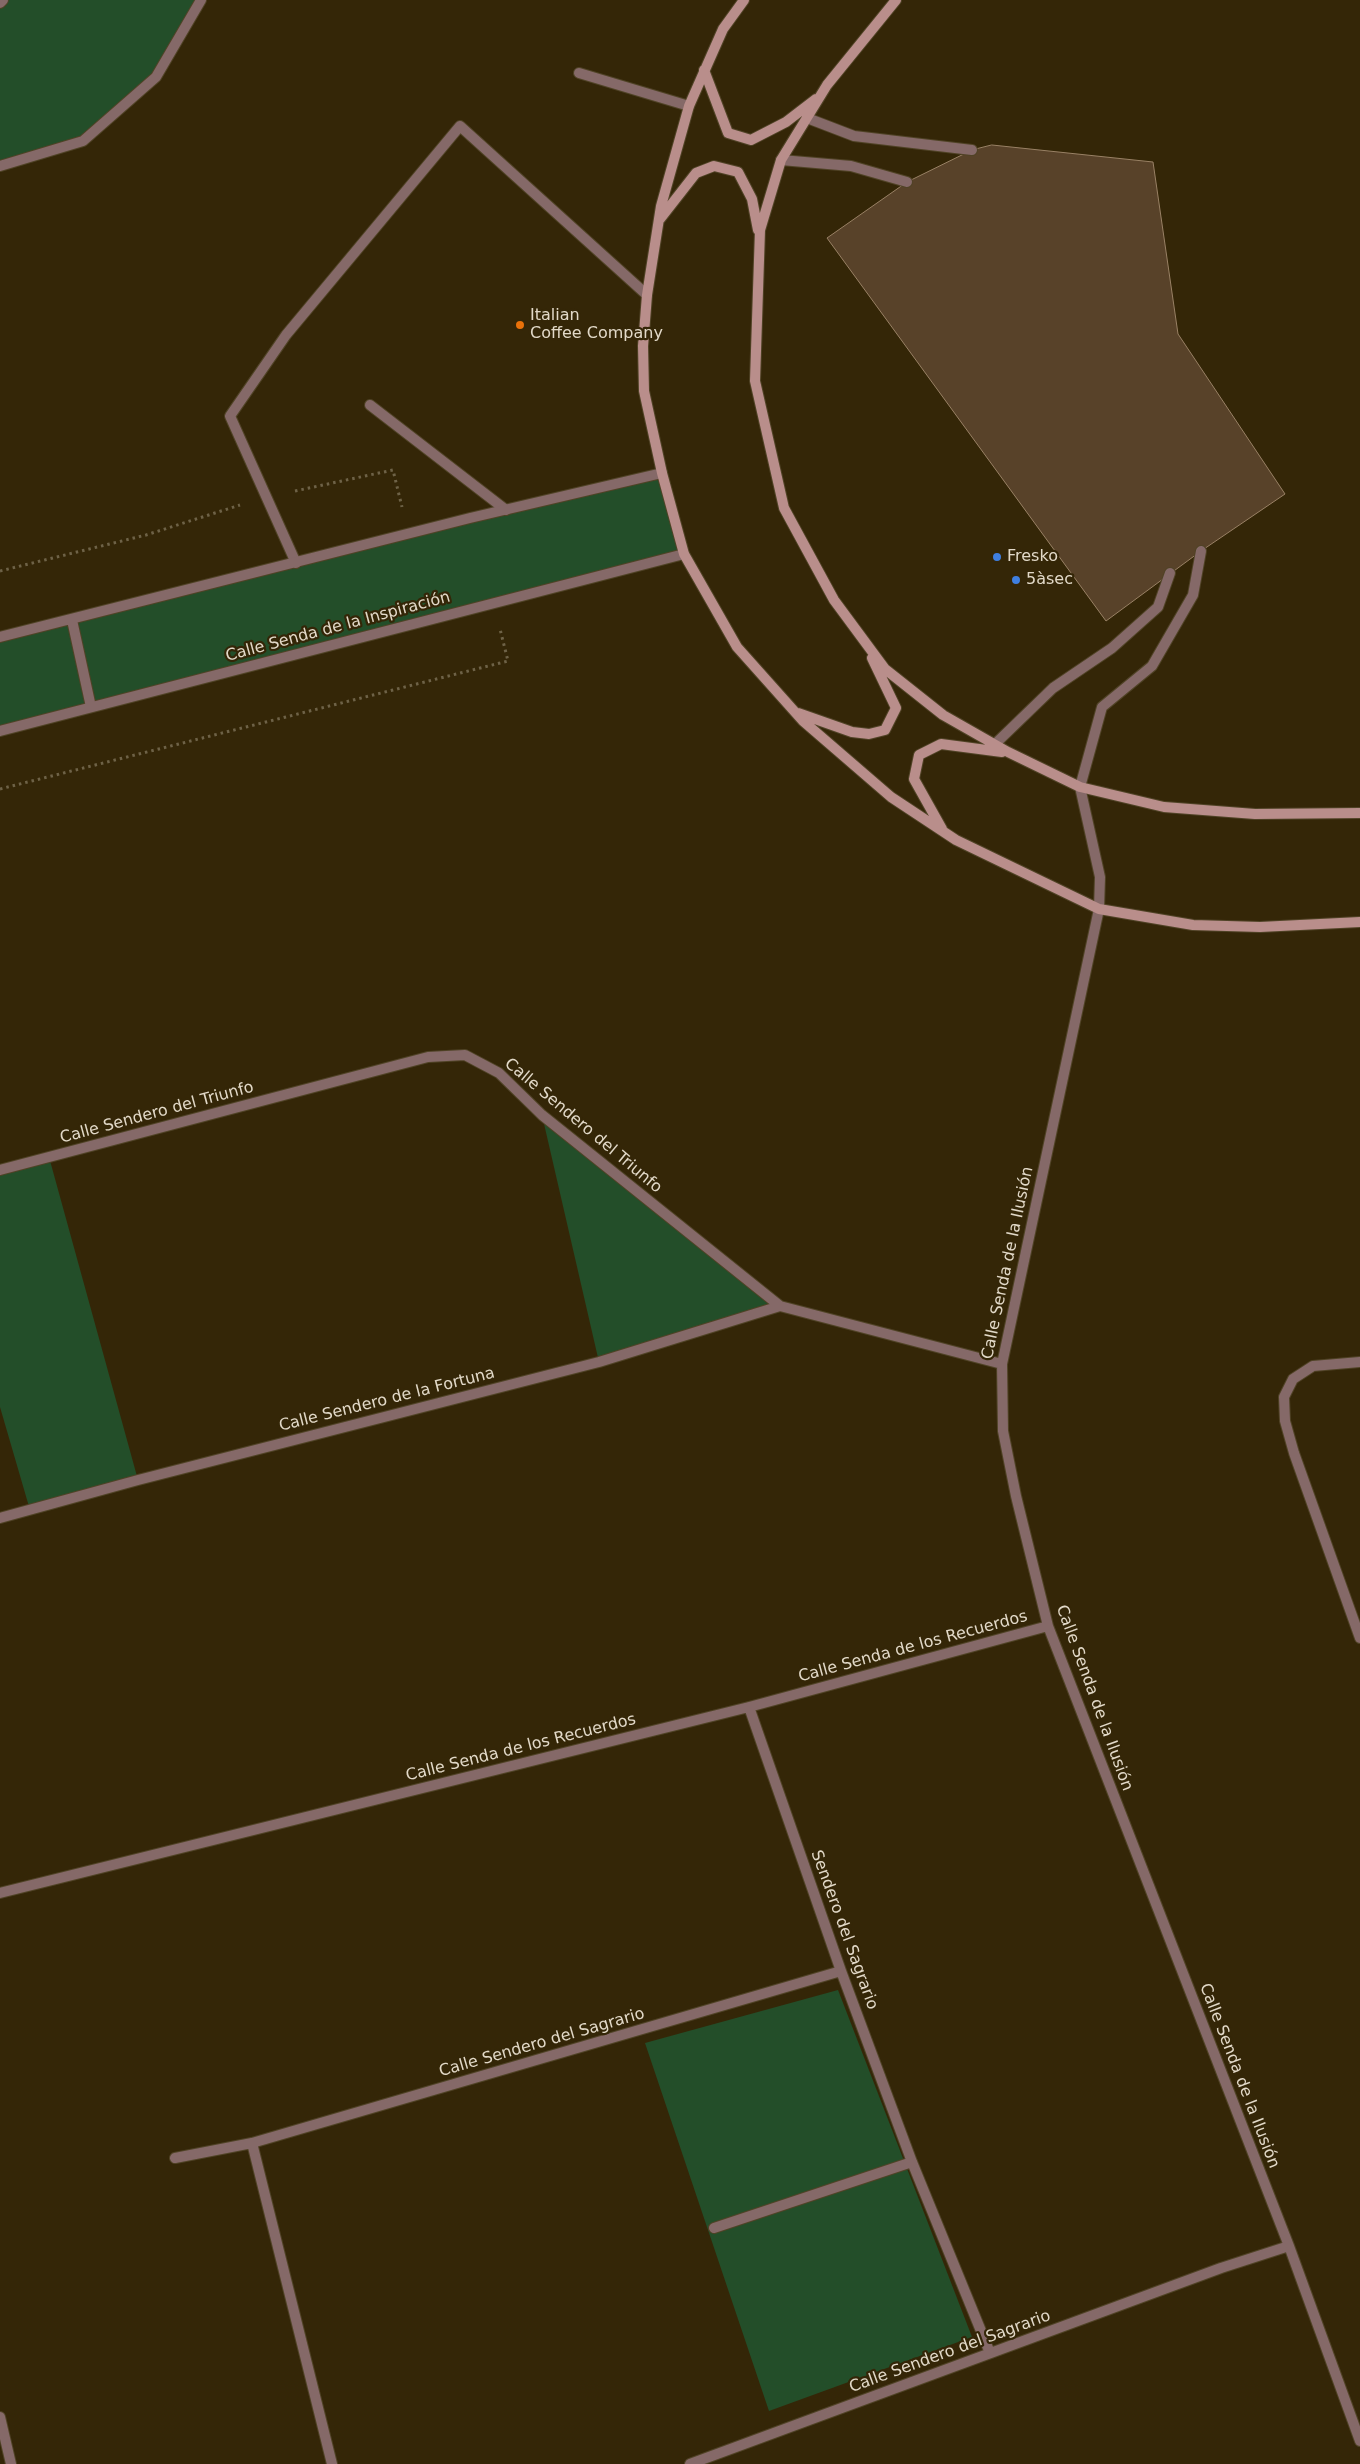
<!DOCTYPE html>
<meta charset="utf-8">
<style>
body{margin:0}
canvas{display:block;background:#342607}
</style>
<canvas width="1360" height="2464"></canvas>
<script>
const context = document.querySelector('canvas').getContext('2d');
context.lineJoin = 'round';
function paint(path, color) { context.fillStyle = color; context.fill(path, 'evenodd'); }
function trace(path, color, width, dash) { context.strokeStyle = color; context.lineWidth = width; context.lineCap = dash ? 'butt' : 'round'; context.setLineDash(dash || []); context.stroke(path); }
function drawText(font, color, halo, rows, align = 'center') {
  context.font = font + ' "DejaVu Sans",sans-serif'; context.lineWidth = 4.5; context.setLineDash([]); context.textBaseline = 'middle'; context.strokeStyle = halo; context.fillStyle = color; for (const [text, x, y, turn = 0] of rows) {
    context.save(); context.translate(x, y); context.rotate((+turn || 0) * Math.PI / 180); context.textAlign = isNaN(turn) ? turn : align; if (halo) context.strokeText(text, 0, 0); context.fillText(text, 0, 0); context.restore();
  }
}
const green = new Path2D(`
 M3 0H201L156 77 83 141 0 166V3Z
 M662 473 684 554 0 731V637Z
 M542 1115 780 1306 599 1362Z
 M49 1157 138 1480 30 1510 0 1407V1170Z
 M838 1990 972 2337 769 2411 645 2043Z`);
const building = new Path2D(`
 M992 145 1153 162 1178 334 1285 494 1201 551 1106 621 827 238 907 182 972 150Z`);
const path = new Path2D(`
 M295 491 393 470 402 507
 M0 571 146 535 240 505
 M0 789 508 661 500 629`);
const lane = new Path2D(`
 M579 73 689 106
 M807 118 854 136 972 150
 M781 160 851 166 907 182
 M370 405 506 510
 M296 563 230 416 286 335 460 126 647 295
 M994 745 1053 688 1112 648 1158 607 1170 573
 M1080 787 1102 707 1152 666 1193 595 1201 551`);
const street = new Path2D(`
 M0 3 3 0
 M0 166 83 141 156 77 201 0
 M72 620 91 707
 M0 637 470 518 662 473
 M0 731 684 554
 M1080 787 1100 877 1099 909 1002 1364 1003 1431 1016 1496 1048 1626 1289 2246 1360 2441
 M0 1170 428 1057 465 1055 499 1073 542 1115 780 1306 1002 1364
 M1360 1362 1313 1366 1293 1379 1284 1397 1285 1421 1294 1453 1360 1638
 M0 1518 138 1480 599 1362 780 1306
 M749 1707 841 1971 912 2162 990 2353
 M0 1893 749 1707 1048 1626
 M252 2143 332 2464
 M175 2158 252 2143 841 1971
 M714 2228 912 2162
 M0 2417 11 2464
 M690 2464 1221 2268 1289 2246`);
const secondary = new Path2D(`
 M744 0 723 29 689 106 661 206 647 295 643 346 644 391 662 473 684 554 737 647 803 721 891 797 956 840 1099 909 1193 925 1260 927 1360 922
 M896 0 827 85 781 160 760 230 755 381 784 508 834 600 885 669 943 715 1008 752 1080 787 1164 807 1255 814 1360 813
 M704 70 728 133 751 140 786 122 816 99
 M660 219 696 173 714 166 738 172 752 199 758 230
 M798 713 852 732 869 734 885 730 896 708 872 658
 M942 829 914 779 919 755 941 744 1002 752`);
const markers = [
 [520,325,5,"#e8710a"],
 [997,557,5,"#3f7fe0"],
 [1016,580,5,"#3f7fe0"]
];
const poiNames = [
 ["Italian",530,316],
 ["Coffee Company",530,334],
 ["Fresko",1007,557],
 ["5àsec",1026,580]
];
const streetNames = [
 ["Calle Senda de la Inspiración",338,627,-15],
 ["Calle Sendero del Triunfo",157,1113,-15],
 ["Calle Sendero del Triunfo",583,1126,40],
 ["Calle Senda de la Ilusión",1008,1263,-78],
 ["Calle Sendero de la Fortuna",387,1400,-14],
 ["Calle Senda de los Recuerdos",913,1647,-15],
 ["Calle Senda de la Ilusión",1094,1698,70],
 ["Calle Senda de los Recuerdos",521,1748,-14],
 ["Sendero del Sagrario",844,1930,70],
 ["Calle Sendero del Sagrario",542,2043,-16],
 ["Calle Senda de la Ilusión",1239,2076,69],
 ["Calle Sendero del Sagrario",950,2352,-20]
];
paint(green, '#234e29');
paint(building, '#584229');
trace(building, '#998165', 1);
trace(lane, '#504326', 12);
trace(street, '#504326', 12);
trace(secondary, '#504326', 12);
trace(path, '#6e6247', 3, [2.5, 4]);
trace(lane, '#856968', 10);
trace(street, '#856968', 10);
trace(secondary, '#b98e8b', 10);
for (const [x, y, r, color] of markers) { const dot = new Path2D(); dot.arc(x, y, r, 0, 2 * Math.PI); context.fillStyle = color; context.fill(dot); trace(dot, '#342607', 2); }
drawText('16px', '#e2d9c8', '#342607', poiNames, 'left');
drawText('16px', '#e2d9c8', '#342607', streetNames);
</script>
